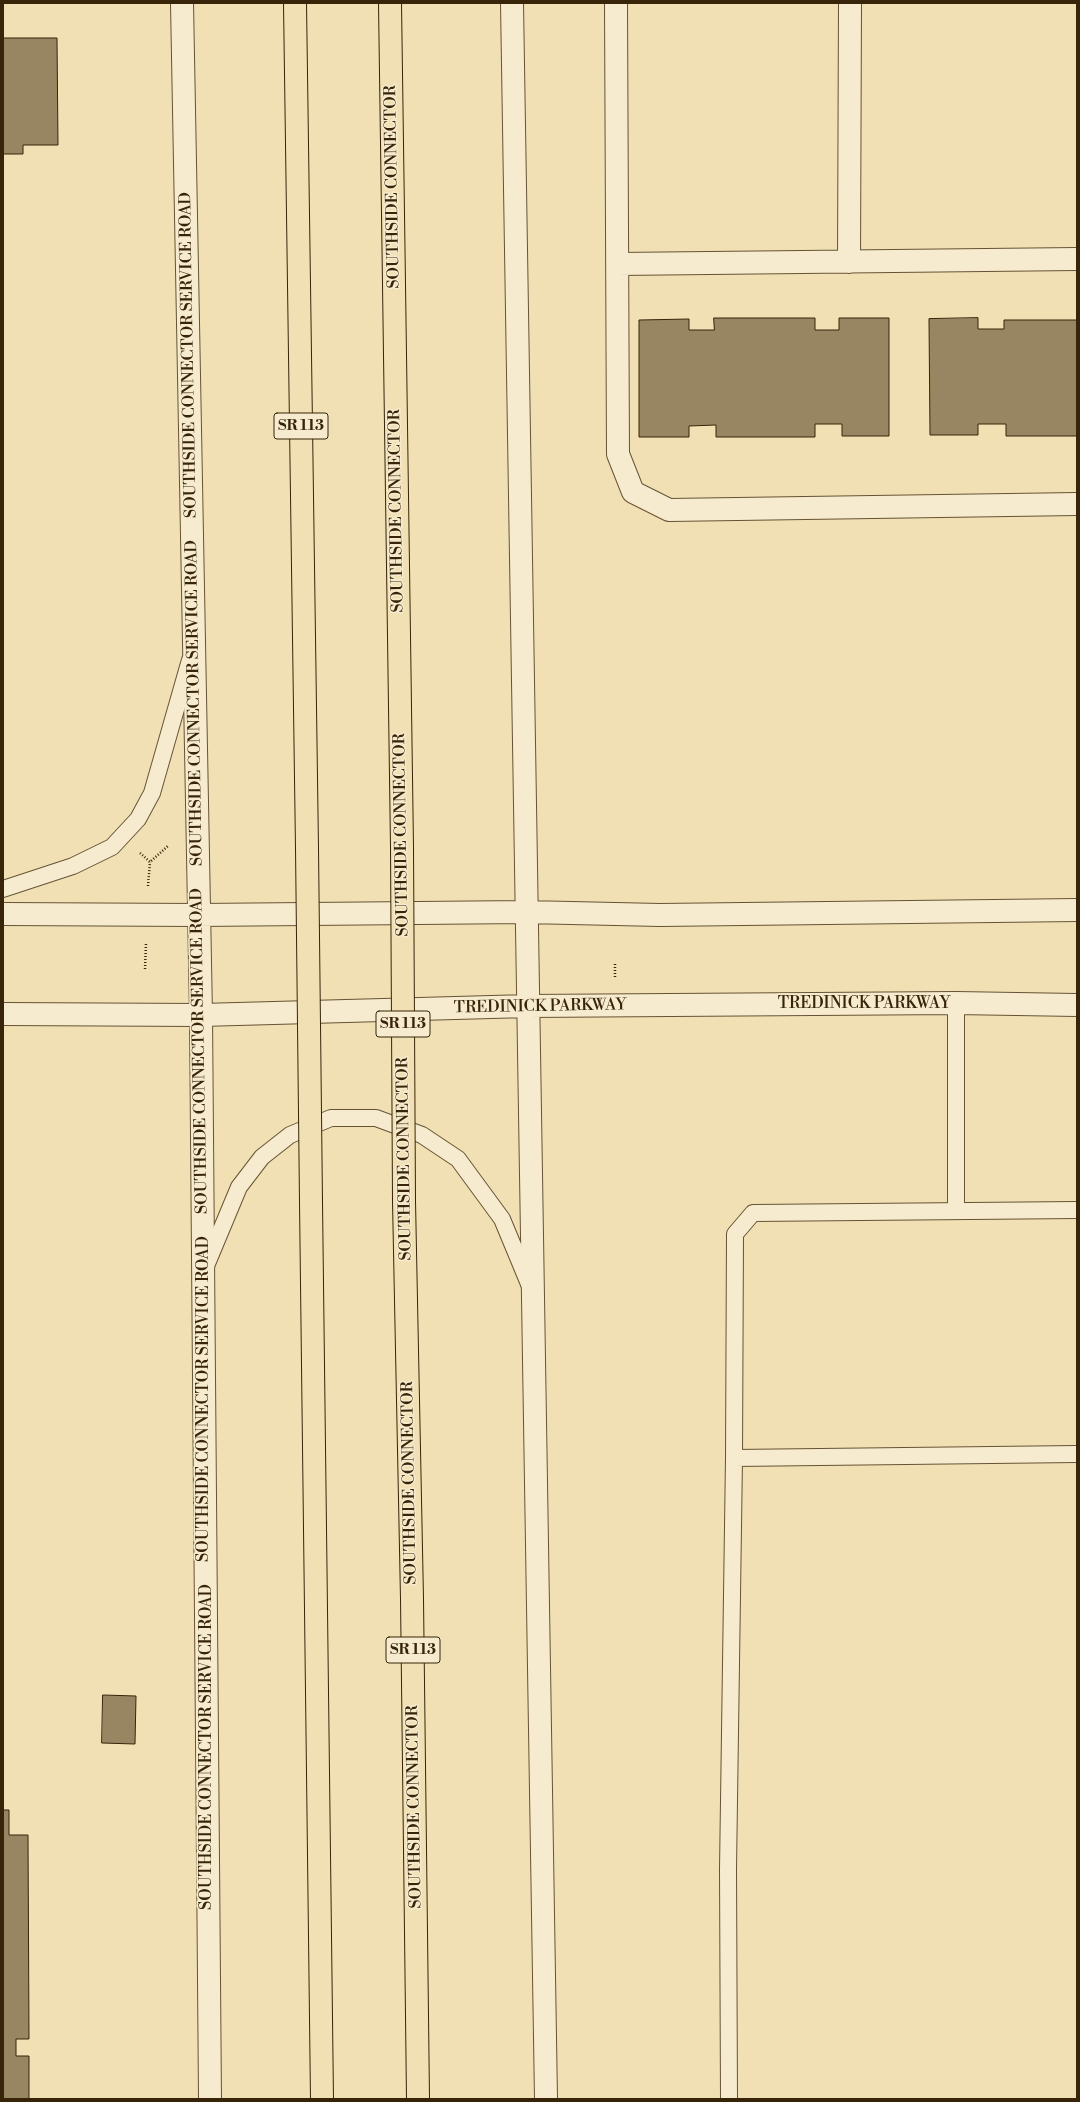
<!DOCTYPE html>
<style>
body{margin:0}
#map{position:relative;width:1080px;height:2102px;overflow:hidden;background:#f1e0b4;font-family:"Libre Bodoni",serif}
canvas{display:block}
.frame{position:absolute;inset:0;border:4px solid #372409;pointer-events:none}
</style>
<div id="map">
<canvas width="1080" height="2102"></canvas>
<div class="frame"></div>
</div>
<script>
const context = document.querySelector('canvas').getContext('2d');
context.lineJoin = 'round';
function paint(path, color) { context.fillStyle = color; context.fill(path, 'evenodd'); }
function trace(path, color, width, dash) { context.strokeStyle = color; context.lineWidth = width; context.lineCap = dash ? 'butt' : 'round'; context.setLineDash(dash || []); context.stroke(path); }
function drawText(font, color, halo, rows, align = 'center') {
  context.font = font + ' "Libre Bodoni",serif'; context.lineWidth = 3; context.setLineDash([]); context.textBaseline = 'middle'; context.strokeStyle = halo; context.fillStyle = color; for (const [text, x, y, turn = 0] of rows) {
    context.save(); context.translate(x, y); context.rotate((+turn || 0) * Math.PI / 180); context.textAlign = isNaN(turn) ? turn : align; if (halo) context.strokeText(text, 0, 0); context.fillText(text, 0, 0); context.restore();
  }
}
const building = new Path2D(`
 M3 38H57L58 145H23V154H3Z
 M714 318H815V330H839V318H889V436H842V424H815V437H716V425L689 426V437H639V320L689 319V330H714Z
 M978 318V329H1004V320H1077V436H1006V424H978V435H930L929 319Z
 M103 1695 136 1696 135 1744 102 1743Z
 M3 1810H9V1835H28L29 2039H16V2056H29V2099H3Z`);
const path = new Path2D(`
 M140 853 150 862 169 845
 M148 886 150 862
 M615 964V978
 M145 969 146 943`);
const service = new Path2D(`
 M3 889 73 866 112 847 138 819 152 793 190 660
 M956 1003V1210
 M1077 1210 753 1213 735 1234 734 1458 1077 1454
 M206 1266 239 1187 262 1157 290 1135 331 1118H376L422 1135 458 1159 502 1219 529 1284
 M729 2099 728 1869 734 1458`);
const minor = new Path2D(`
 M616 3 618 454 633 492 669 510 1077 504
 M849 262 850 3
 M618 264 1077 259`);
const tertiary = new Path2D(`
 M182 3 201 1015 210 2099
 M512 3 546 2099
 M3 914 198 915 526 912 660 915 1077 910
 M3 1014 201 1015 528 1006 956 1003 1077 1005`);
const motorway = new Path2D(`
 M295 3 307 848
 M390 3 402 847
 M404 1201 412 1599 418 2099
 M311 1202 322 2099`);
const motorwayBridge = new Path2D(`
 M402 847 404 1201
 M307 848 311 1202`);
const shields = [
 [301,426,54],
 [403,1024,54],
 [413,1650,54]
];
const shieldNames = [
 ["SR 113",301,426],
 ["SR 113",403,1024],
 ["SR 113",413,1650]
];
const streetNames = [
 ["SOUTHSIDE CONNECTOR",393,187,-91],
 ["SOUTHSIDE CONNECTOR SERVICE ROAD",189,355,-91],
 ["SOUTHSIDE CONNECTOR",397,511,-91],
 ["SOUTHSIDE CONNECTOR SERVICE ROAD",195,703,-91],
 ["SOUTHSIDE CONNECTOR",402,835,-91],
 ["TREDINICK PARKWAY",864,1004],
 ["TREDINICK PARKWAY",540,1007,-1],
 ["SOUTHSIDE CONNECTOR SERVICE ROAD",200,1051,-91],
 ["SOUTHSIDE CONNECTOR",405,1159,-91],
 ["SOUTHSIDE CONNECTOR SERVICE ROAD",204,1399,-90],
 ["SOUTHSIDE CONNECTOR",410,1483,-91],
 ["SOUTHSIDE CONNECTOR SERVICE ROAD",207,1747,-90],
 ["SOUTHSIDE CONNECTOR",415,1807,-91]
];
paint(building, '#988662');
trace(building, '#372409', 1);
trace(service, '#665334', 18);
trace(minor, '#665334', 24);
trace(tertiary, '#665334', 24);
trace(motorway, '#372409', 24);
trace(path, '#372409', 2.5, [1, 2]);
trace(service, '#f6ebce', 16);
trace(minor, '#f6ebce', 22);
trace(tertiary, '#f6ebce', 22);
trace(motorway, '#f1e0b4', 22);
trace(motorwayBridge, '#372409', 24, []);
trace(motorwayBridge, '#f1e0b4', 22);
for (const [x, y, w] of shields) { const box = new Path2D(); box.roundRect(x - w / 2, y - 13, w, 26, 3); context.fillStyle = '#f6ebce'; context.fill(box); trace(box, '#372409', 1); }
drawText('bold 15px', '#372409', null, shieldNames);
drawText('16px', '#372409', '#f6ebce', streetNames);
</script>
